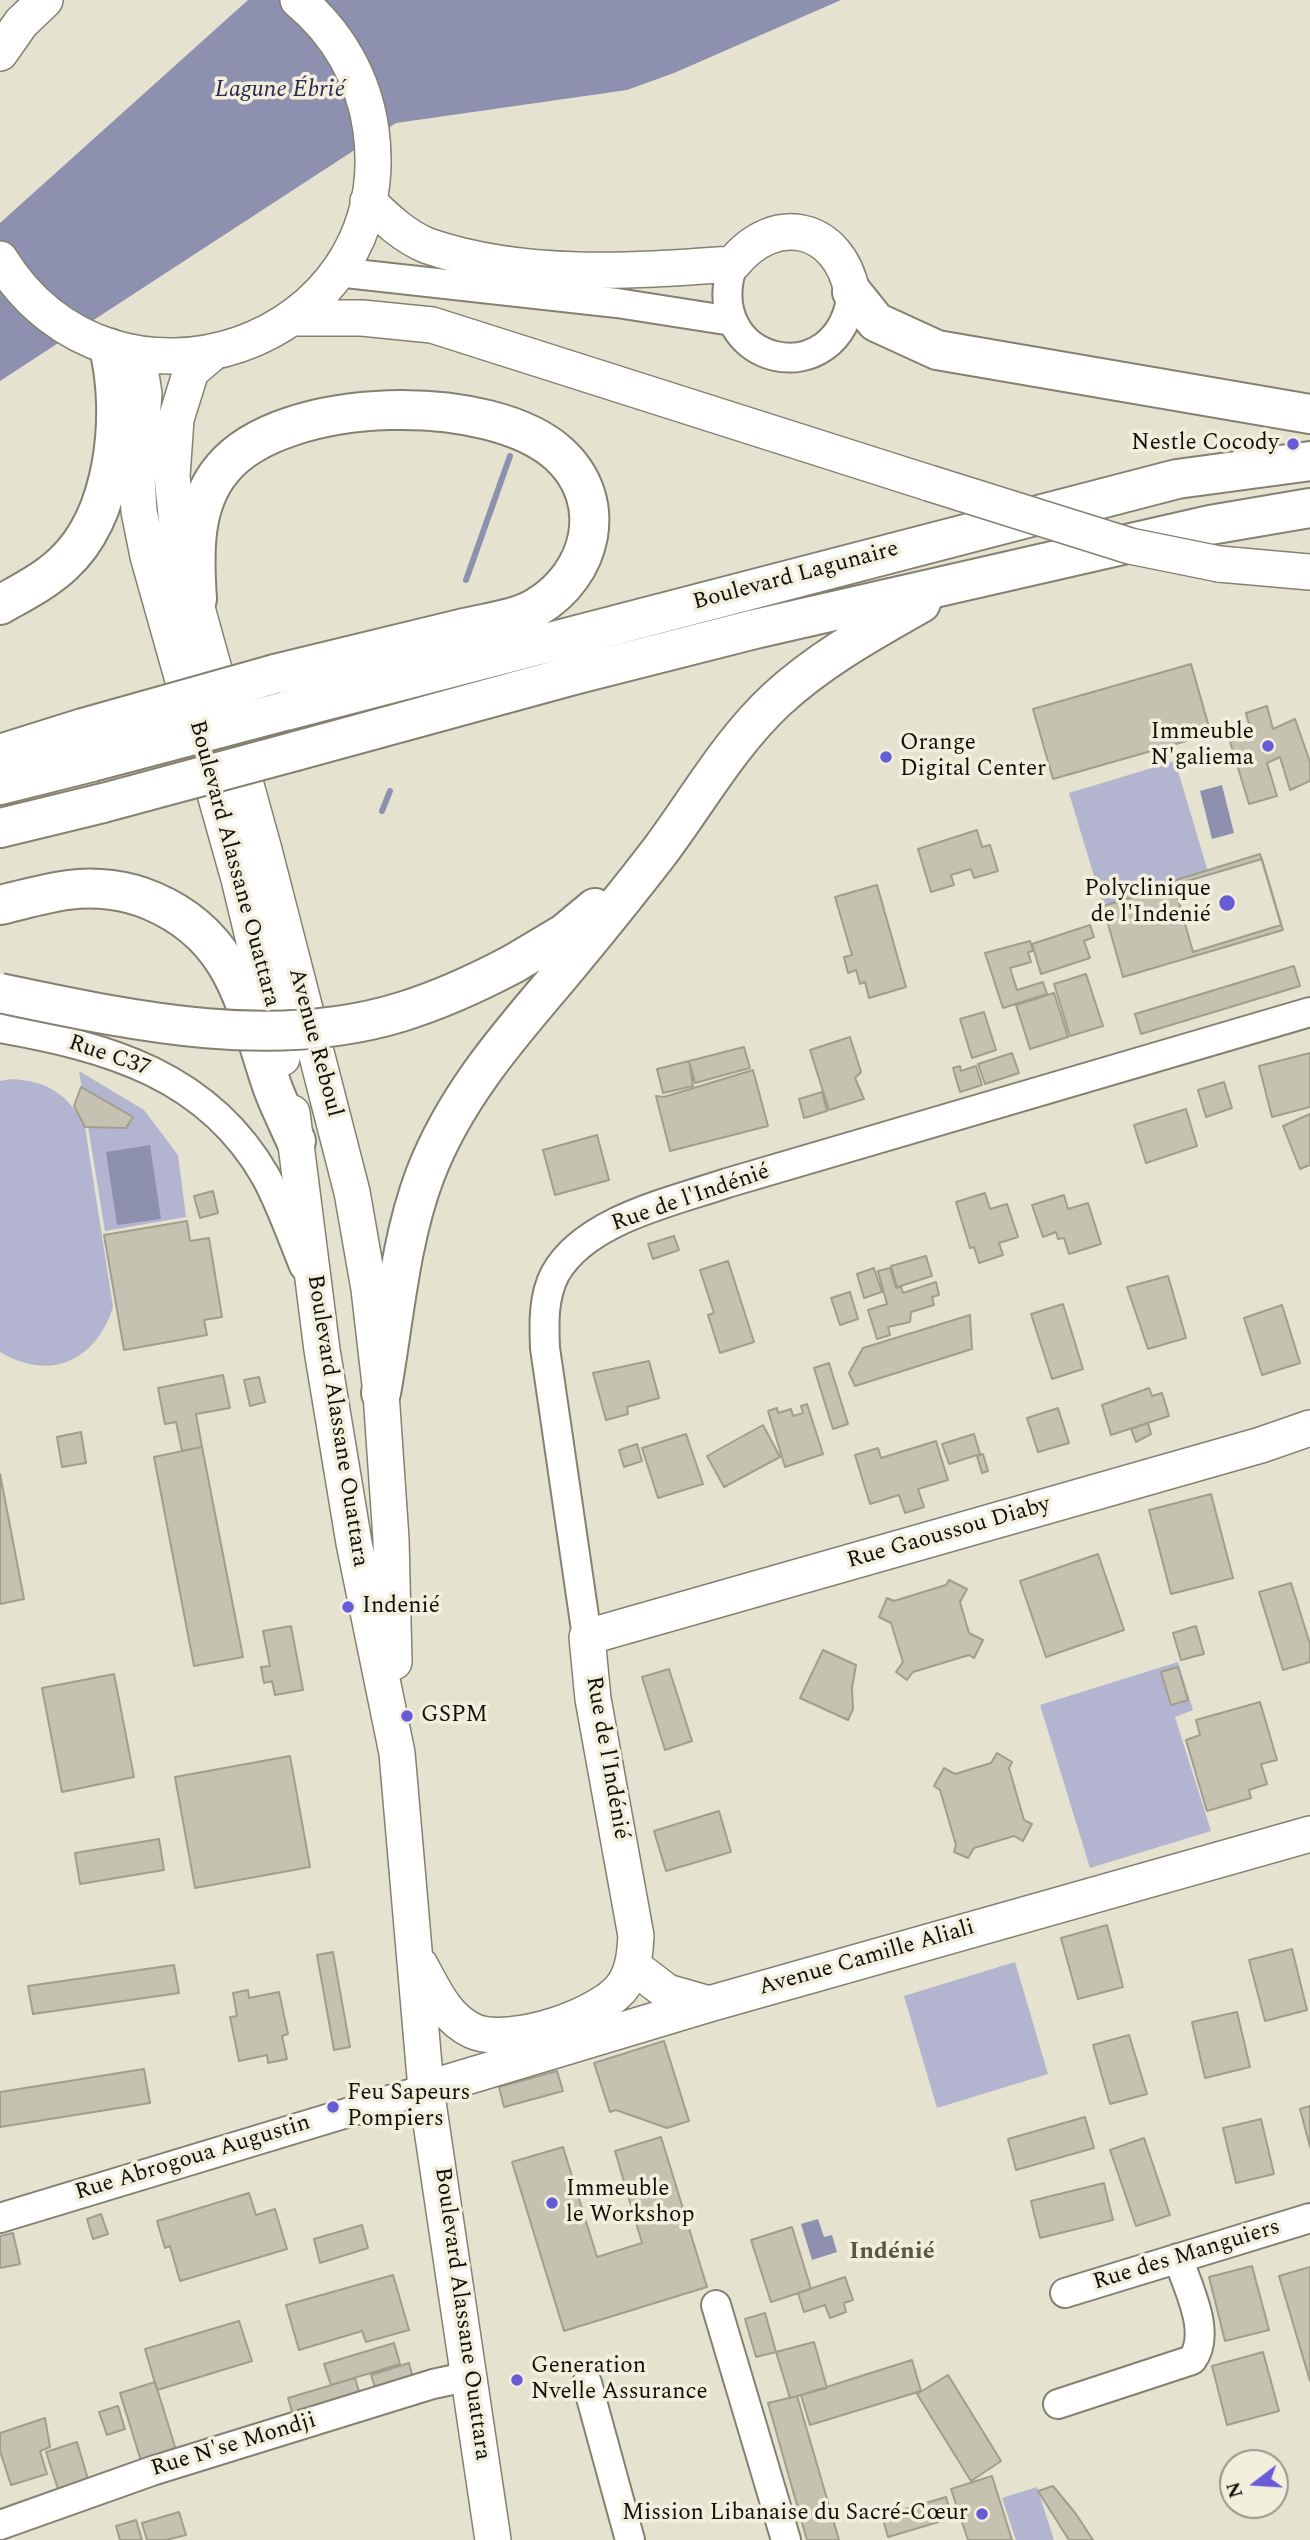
<!DOCTYPE html>
<meta charset="utf-8">
<style>
body{margin:0}
#map{position:relative;width:1310px;height:2540px;overflow:hidden;background:#e5e2d0;font-family:Spectral,serif}
canvas{display:block}
.north{position:absolute;left:1219px;top:2449px;width:70px;height:70px;box-sizing:border-box;background:#f2efdd;border:2px solid #989689;border-radius:50%;rotate:253deg;font-size:19px;font-weight:700;line-height:28px;text-align:center;color:#11100a}
.north::after{content:'';display:block;margin:auto;width:24px;height:32px;background:#675cd5;clip-path:polygon(50% 0,100% 100%,50% 72%,0 100%)}
</style>
<div id="map">
<canvas width="1310" height="2540"></canvas>
<div class="north">N</div>
</div>
<script>
const context = document.querySelector('canvas').getContext('2d');
context.lineJoin = 'round';
function paint(path, color) { context.fillStyle = color; context.fill(path, 'evenodd'); }
function trace(path, color, width, dash) { context.strokeStyle = color; context.lineWidth = width; context.lineCap = dash ? 'butt' : 'round'; context.setLineDash(dash || []); context.stroke(path); }
function drawText(font, color, halo, rows, align = 'center') {
  context.font = font + ' Spectral,serif'; context.lineWidth = 7; context.setLineDash([]); context.textBaseline = 'middle'; context.strokeStyle = halo; context.fillStyle = color; for (const [text, x, y, turn = 0] of rows) {
    context.save(); context.translate(x, y); context.rotate((+turn || 0) * Math.PI / 180); context.textAlign = isNaN(turn) ? turn : align; if (halo) context.strokeText(text, 0, 0); context.fillText(text, 0, 0); context.restore();
  }
}
const green = new Path2D(`
 M1175 761 1209 875 1103 906 1069 793Z
 M79 1071 144 1110 178 1155 186 1217 105 1231Z
 M11 1079C48 1081 68 1094 85 1127L113 1307C96 1361 50 1382 0 1352V1081Z
 M1178 1662 1193 1710 1175 1717 1211 1831 1090 1868 1040 1705Z
 M1015 1962 1048 2074 937 2108 904 1996Z
 M1037 2487 1054 2540H1016L1002 2498Z`);
const water = new Path2D(`
 M248 0H841L674 73 627 90 396 123 0 381V223Z
 M1222 785 1234 833 1212 839 1200 791Z
 M150 1145 161 1219 117 1225 106 1152Z
 M818 2219 824 2237 832 2235 837 2252 812 2260 801 2224Z`);
const stream = new Path2D(`
 M466 580 510 456
 M382 811 390 791`);
const building = new Path2D(`
 M1191 664 1211 734 1053 779 1033 709Z
 M1267 706 1273 729 1295 719 1310 762V781L1290 790 1280 757 1267 763 1277 796 1249 804 1228 735 1250 728 1246 713Z
 M977 830 982 847 990 845 998 871 974 878 971 869 951 875 954 885 931 892 918 849Z
 M1260 854 1281 925 1193 952 1173 881Z
 M1262 859 1283 930 1123 977 1103 906Z
 M877 885 906 987 869 998 865 982 860 984 856 970 848 973 844 957 852 955 835 897Z
 M1090 925 1094 937 1084 941 1090 958 1041 974 1032 944Z
 M1030 941 1033 951 1028 952 1031 962 1010 968 1017 990 1043 982 1047 994 1003 1008 985 953Z
 M1294 966 1300 986 1141 1034 1135 1014Z
 M1086 974 1103 1026 1070 1036 1054 984Z
 M1054 993 1068 1037 1030 1049 1016 1005Z
 M984 1012 996 1050 972 1058 960 1019Z
 M850 1037 861 1072 855 1078 864 1099 829 1110 810 1050Z
 M744 1047 750 1068 695 1083 689 1061Z
 M1012 1053 1019 1073 985 1084 978 1064Z
 M1310 1053V1107L1272 1117 1259 1066Z
 M689 1061 693 1086 663 1093 657 1069Z
 M960 1066 961 1071 976 1066 982 1085 960 1092 953 1068Z
 M753 1070 768 1126 670 1151 656 1096 664 1097Z
 M1224 1082 1232 1108 1206 1117 1198 1090Z
 M81 1087 133 1117 126 1128 85 1127 74 1106Z
 M822 1092 827 1111 804 1118 799 1099Z
 M1186 1109 1197 1146 1146 1163 1134 1125Z
 M1310 1114V1165L1300 1169 1283 1126Z
 M597 1135 609 1180 555 1195 543 1150Z
 M213 1191 218 1213 200 1218 194 1196Z
 M985 1193 990 1209 1007 1204 1018 1237 999 1243 1003 1255 979 1263 974 1247 970 1248 956 1202Z
 M1064 1195 1068 1209 1088 1203 1101 1244 1069 1254 1064 1238 1058 1239 1056 1232 1043 1237 1032 1205Z
 M187 1221 190 1241 209 1238 222 1317 204 1320 207 1335 124 1350 104 1235Z
 M674 1236 679 1250 653 1259 648 1244Z
 M926 1256 932 1276 897 1287 891 1266Z
 M728 1261 754 1342 720 1353 708 1315 714 1313 700 1270Z
 M874 1268 882 1292 864 1298 857 1274Z
 M890 1268 896 1288 901 1287 903 1293 936 1282 939 1295 932 1297 934 1305 911 1312 910 1322 888 1327 890 1335 877 1339 868 1310 887 1304 878 1271Z
 M1168 1276 1186 1338 1148 1349 1127 1287Z
 M850 1292 858 1319 840 1325 831 1298Z
 M1063 1304 1083 1369 1052 1379 1031 1314Z
 M1282 1305 1300 1363 1262 1375 1244 1318Z
 M970 1315 972 1349 855 1386 849 1373 863 1348Z
 M649 1361 659 1398 627 1407 628 1414 606 1420 593 1373Z
 M829 1363 848 1424 833 1429 814 1368Z
 M223 1375 230 1408 196 1414 202 1447 182 1451 176 1422 165 1424 158 1388Z
 M259 1377 265 1402 250 1406 244 1380Z
 M1149 1388 1152 1396 1162 1393 1169 1416 1111 1435 1102 1405Z
 M807 1404 823 1454 785 1467 768 1411 777 1408 778 1413 791 1409 793 1416 803 1413 801 1406Z
 M1058 1408 1069 1443 1038 1452 1027 1418Z
 M1148 1423 1151 1434 1136 1442 1131 1429Z
 M763 1425 780 1457 724 1487 707 1456Z
 M81 1432 86 1463 62 1467 57 1437Z
 M686 1434 703 1484 658 1498 642 1448Z
 M974 1434 980 1454 949 1464 942 1444Z
 M936 1441 948 1480 918 1489 924 1507 905 1513 899 1495 870 1504 855 1455 878 1448 881 1458Z
 M637 1444 642 1461 624 1467 619 1450Z
 M202 1447 243 1657 194 1666 154 1457Z
 M983 1454 988 1471 982 1473 977 1456Z
 M0 1474 24 1599 0 1604Z
 M1211 1494 1233 1578 1171 1594 1149 1510Z
 M1098 1554 1124 1630 1046 1657 1020 1581Z
 M949 1580 967 1589 960 1602 969 1633 983 1640 974 1658 969 1655 913 1672 907 1680 896 1672 903 1662 891 1623 879 1617 887 1598 894 1601 946 1585Z
 M1291 1583 1310 1644V1662L1283 1670 1259 1592Z
 M291 1626 303 1690 275 1695 272 1681 264 1683 261 1667 270 1666 263 1631Z
 M1196 1626 1204 1654 1181 1660 1173 1633Z
 M823 1650 856 1665 852 1688 853 1709 848 1720 800 1698Z
 M1178 1667 1188 1700 1171 1705 1161 1672Z
 M669 1669 692 1741 665 1750 642 1677Z
 M114 1674 134 1777 62 1792 42 1688Z
 M1260 1702 1277 1760 1261 1764 1267 1784 1249 1790 1251 1798 1207 1811 1186 1740 1200 1735 1196 1720Z
 M997 1753 1012 1762 1009 1768 1024 1820 1032 1824 1023 1841 1014 1836 974 1848 968 1858 954 1852 956 1845 940 1790 934 1786 944 1768 955 1774 991 1763Z
 M290 1756 310 1867 195 1888 175 1777Z
 M719 1811 731 1852 666 1871 654 1831Z
 M159 1839 164 1870 80 1884 75 1853Z
 M1107 1925 1123 1987 1078 1999 1061 1938Z
 M1292 1949 1307 2010 1265 2021 1249 1960Z
 M333 1952 350 2047 334 2050 317 1955Z
 M174 1965 179 1993 33 2014 28 1986Z
 M248 1990 249 1998 279 1992 288 2034 282 2036 287 2059 268 2063 267 2055 239 2061 230 2017 237 2016 233 1993Z
 M1237 2012 1250 2067 1205 2078 1192 2022Z
 M1129 2035 1147 2094 1110 2104 1093 2045Z
 M664 2041 689 2121 667 2128 616 2110 610 2112 594 2063Z
 M144 2069 150 2103 0 2127V2092Z
 M557 2071 563 2091 504 2107 499 2087Z
 M1310 2106V2147L1300 2109Z
 M1085 2117 1094 2148 1016 2170 1008 2139Z
 M1261 2119 1274 2174 1236 2183 1223 2128Z
 M661 2137 707 2287 564 2331 512 2162 563 2147 597 2257 642 2243 615 2151Z
 M1144 2138 1170 2215 1136 2226 1110 2150Z
 M1104 2183 1113 2220 1040 2238 1031 2201Z
 M249 2193 256 2215 275 2209 287 2249 180 2281 170 2246 165 2248 157 2221Z
 M101 2214 108 2234 93 2239 87 2219Z
 M362 2225 368 2248 320 2263 314 2239Z
 M792 2227 811 2289 771 2302 751 2240Z
 M13 2233 20 2264 0 2268V2236Z
 M1252 2266 1269 2330 1225 2341 1209 2277Z
 M1310 2267V2381L1279 2276Z
 M393 2275 409 2330 366 2342 362 2331 299 2350 286 2305Z
 M845 2277 853 2300 844 2303 846 2312 830 2318 825 2305 804 2312 798 2293Z
 M765 2313 776 2352 756 2357 745 2319Z
 M239 2321 252 2361 157 2390 145 2349Z
 M814 2342 827 2388 790 2398 776 2352Z
 M394 2343 400 2364 331 2385 324 2364Z
 M1263 2352 1279 2411 1227 2425 1212 2366Z
 M912 2360 921 2391 810 2425 801 2395Z
 M409 2363 413 2378 376 2390 371 2375Z
 M948 2375 1001 2461 971 2481 917 2394Z
 M355 2378 360 2395 293 2415 288 2398Z
 M155 2382 176 2450 141 2461 120 2393Z
 M797 2396 839 2540H807L768 2403Z
 M118 2406 125 2429 107 2435 99 2412Z
 M45 2418 50 2447 40 2451 47 2474 11 2485 0 2451V2433Z
 M77 2442 88 2479 58 2489 46 2452Z
 M992 2476 1012 2540H968L951 2489Z
 M1053 2486 1076 2514 1093 2540H1069L1038 2491Z
 M946 2497 952 2518 888 2537 882 2516Z
 M179 2512 186 2535 166 2540H147L142 2523Z
 M136 2520 142 2540H120L116 2526Z`);
const minor = new Path2D(`
 M733 264C698 366 841 398 852 292
 M337 272 617 303 732 321
 M0 1028C108 1047 208 1075 266 1177 281 1205 292 1237 304 1266
 M587 1637 545 1348C544 1324 543 1297 555 1274 585 1220 671 1202 727 1183L1310 1012
 M0 2218 426 2089
 M1065 2293 1310 2218
 M716 2305 786 2540
 M587 2383 630 2540
 M1058 2404 1192 2360C1212 2333 1188 2288 1178 2258
 M0 2525 152 2471 433 2384 470 2376`);
const major = new Path2D(`
 M0 53 21 23 45 0
 M368 201C385 218 405 237 428 246 525 279 633 271 733 264 775 211 839 226 852 292
 M0 259C114 443 400 346 371 130 364 79 338 33 298 0
 M293 318H362L432 325 929 483
 M138 355 144 394 137 477 139 511 148 556 239 879 282 1058
 M210 355 191 371 176 419 172 476 179 543 264 850 352 1192 369 1289 381 1393 391 1539 394 1662
 M1219 564 1310 572
 M292 1113 322 1350 354 1543 397 1753 426 2089 493 2540
 M420 1965C434 1990 445 2018 473 2031 509 2047 605 2016 625 1983 634 1968 635 1952 636 1936L593 1699 587 1637 1261 1445 1310 1428
 M633 1966 667 1992 709 2004
 M426 2089 709 2004 1310 1834`);
const highway = new Path2D(`
 M852 292 876 322 937 350 1310 414
 M197 599C194 555 192 504 223 468 284 395 492 391 560 455 610 502 592 574 537 607 516 620 484 623 460 629 398 644 336 659 275 674
 M0 605C21 593 45 581 63 564 116 515 125 414 109 348
 M285 711 1177 479 1310 461
 M296 751 574 675 755 629 1210 525 1310 508
 M0 754 83 728
 M0 785 92 762
 M0 828 103 803
 M0 905C22 900 45 893 68 890 96 886 127 890 152 901 237 937 246 1009 272 1086 279 1105 288 1123 296 1141
 M513 964 565 933 595 908
 M381 1393C394 1322 399 1244 425 1175 454 1099 505 1040 557 979 592 937 627 894 660 851 698 800 730 743 776 700 819 660 870 632 921 603`);
const majorBridge = new Path2D(`
 M929 483 1130 546 1219 564`);
const highwayBridge = new Path2D(`
 M83 728 275 674
 M92 762 285 711
 M103 803 296 751
 M0 993C129 1020 271 1052 401 1012 440 1000 477 983 513 964`);
const markers = [
 [1293,444,7,"#675cd5"],
 [1268,746,7,"#675cd5"],
 [886,757,7,"#675cd5"],
 [1227,903,9,"#675cd5"],
 [348,1607,7,"#675cd5"],
 [407,1716,7,"#675cd5"],
 [333,2107,7,"#675cd5"],
 [552,2203,7,"#675cd5"],
 [517,2380,7,"#675cd5"],
 [982,2514,7,"#675cd5"]
];
const poiNames = [
 ["Nestle Cocody",1279,444,"right"],
 ["Immeuble",1254,733,"right"],
 ["N'galiema",1254,759,"right"],
 ["Orange",900,744],
 ["Digital Center",900,770],
 ["Polyclinique",1211,890,"right"],
 ["de l'Indenié",1211,916,"right"],
 ["Indenié",362,1607],
 ["GSPM",421,1716],
 ["Feu Sapeurs",347,2094],
 ["Pompiers",347,2120],
 ["Immeuble",566,2190],
 ["le Workshop",566,2216],
 ["Generation",531,2367],
 ["Nvelle Assurance",531,2393],
 ["Mission Libanaise du Sacré-Cœur",968,2514,"right"]
];
const streetNames = [
 ["Boulevard Lagunaire",796,577,-15],
 ["Boulevard Alassane Ouattara",233,864,75],
 ["Avenue Reboul",314,1043,75],
 ["Rue C37",109,1057,19],
 ["Rue de l'Indénié",691,1199,-19],
 ["Boulevard Alassane Ouattara",336,1421,81],
 ["Rue Gaoussou Diaby",949,1534,-16],
 ["Rue de l'Indénié",606,1758,80],
 ["Avenue Camille Aliali",867,1959,-16],
 ["Rue Abrogoua Augustin",193,2159,-17],
 ["Rue des Manguiers",1187,2256,-17],
 ["Boulevard Alassane Ouattara",461,2314,82],
 ["Rue N'se Mondji",234,2446,-17]
];
const waterNames = [
 ["Lagune Ébrié",280,91]
];
const neighbourhoodNames = [
 ["Indénié",892,2253]
];
paint(green, '#b2b4d0');
paint(water, '#8e90b0');
trace(stream, '#8e90b0', 6);
paint(building, '#c5c2b1');
trace(building, '#a19e8e', 2);
trace(minor, '#848171', 32);
trace(major, '#848171', 38);
trace(highway, '#848171', 42);
trace(minor, '#fff', 28);
trace(major, '#fff', 35);
trace(highway, '#fff', 38);
trace(majorBridge, '#848171', 38, []);
trace(highwayBridge, '#848171', 42, []);
trace(majorBridge, '#fff', 35);
trace(highwayBridge, '#fff', 38);
for (const [x, y, r, color] of markers) { const dot = new Path2D(); dot.arc(x, y, r, 0, 2 * Math.PI); context.fillStyle = color; context.fill(dot); trace(dot, '#f2efdd', 2.5); }
drawText('23px', '#11100a', '#f2efdd', poiNames, 'left');
drawText('23px', '#11100a', '#f2efdd', streetNames);
drawText('italic 24px', '#292753', '#f2efdd', waterNames);
drawText('bold 24px', '#5a5748', '#f2efdd', neighbourhoodNames);
</script>
